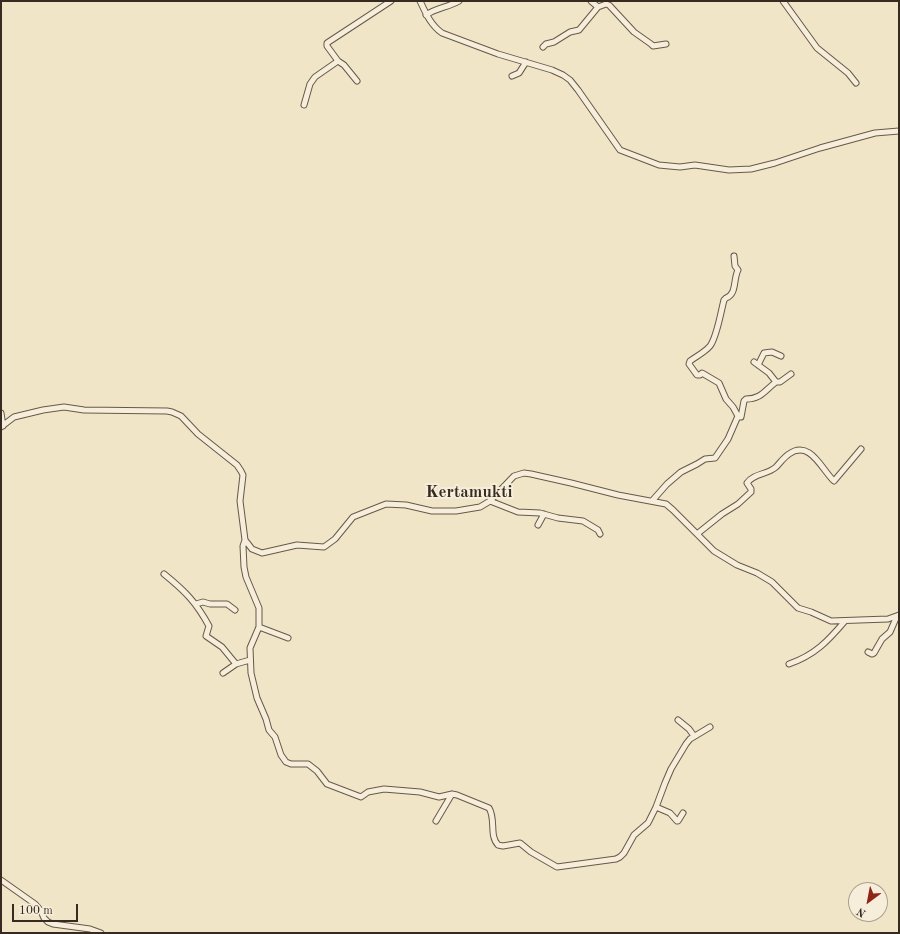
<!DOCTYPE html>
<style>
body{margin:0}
#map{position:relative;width:900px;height:934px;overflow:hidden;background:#f1e5c7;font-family:"Old Standard TT",serif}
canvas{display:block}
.frame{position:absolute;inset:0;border:2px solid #372a20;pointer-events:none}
.north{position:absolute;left:848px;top:882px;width:40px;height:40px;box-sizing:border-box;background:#f6eedb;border:1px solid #aaa090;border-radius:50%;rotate:212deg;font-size:11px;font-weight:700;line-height:16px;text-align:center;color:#372a20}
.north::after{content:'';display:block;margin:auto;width:14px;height:18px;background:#8f2418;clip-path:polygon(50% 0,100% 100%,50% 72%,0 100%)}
.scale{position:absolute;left:12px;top:904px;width:66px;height:18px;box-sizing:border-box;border:2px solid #372a20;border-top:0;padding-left:5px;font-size:12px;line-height:14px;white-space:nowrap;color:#372a20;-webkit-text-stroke:3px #f6eedb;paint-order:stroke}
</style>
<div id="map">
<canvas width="900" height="934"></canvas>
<div class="frame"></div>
<div class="north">N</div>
<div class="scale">100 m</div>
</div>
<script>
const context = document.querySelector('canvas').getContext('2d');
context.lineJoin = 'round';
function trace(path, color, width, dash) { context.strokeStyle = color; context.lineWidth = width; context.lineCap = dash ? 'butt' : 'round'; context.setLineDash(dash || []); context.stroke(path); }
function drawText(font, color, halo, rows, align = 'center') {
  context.font = font + ' "Old Standard TT",serif'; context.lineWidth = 4; context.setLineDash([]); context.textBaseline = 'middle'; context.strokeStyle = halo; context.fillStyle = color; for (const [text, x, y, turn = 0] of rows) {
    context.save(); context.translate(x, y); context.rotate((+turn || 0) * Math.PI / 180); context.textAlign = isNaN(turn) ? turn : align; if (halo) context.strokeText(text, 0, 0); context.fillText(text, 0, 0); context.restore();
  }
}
const minor = new Path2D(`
 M420 1C426 14 431 25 442 33L498 54 552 70 563 75 570 80 578 90 620 150 659 165 680 167 695 165 729 170 751 169 775 163 820 148 875 133 899 131
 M591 1 598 7
 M783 1 817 48 848 73 856 83
 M426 15C436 8 449 7 459 1
 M543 47 546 44 554 42 570 32 579 30 598 7 606 4 609 5 634 32 651 44 653 46 666 44
 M338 61 344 65 357 81
 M512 76 519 73 526 62
 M304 105 310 84 315 77 338 61 327 46V43L391 1
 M758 365 764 353 772 352 781 356
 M776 382H780L791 374
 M1 413 3 426
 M738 417H741L744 401 746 399C761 399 764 391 776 382L769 373 754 362
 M1 427 14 417 43 410 64 407 84 410 167 411 172 412 181 416 198 434 237 465 241 471 243 475 240 501 245 540 252 549 262 553 297 545 324 547 335 539 353 517 386 504 406 505 432 511H456L480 507 490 501 514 476 524 473 531 474 571 483 618 495 666 504 673 510 714 551 737 565 757 573 772 582 798 608 811 612 831 621 888 619 899 615
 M490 501 518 512 540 513 558 518 583 521 598 530 600 534
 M652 501 667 484 681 472 697 464 705 459 715 458 728 439 738 416 733 407 726 399 719 383 702 373 700 375H697L689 364 690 361C697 356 705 352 710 346 717 337 721 311 724 300L726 298C737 294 733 280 738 270L735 266 734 256
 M538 525 544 514
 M697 534 722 514 738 504 751 492V489L747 483C754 473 767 475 776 467 780 463 784 457 789 454 810 439 822 470 834 481L861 449
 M245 540 243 546 244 567 246 577 259 608V627L250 648 251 673 257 698 266 719 269 730 275 737 281 755 286 762 291 764H308L317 771 327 784 361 797 368 792 384 789 420 792 439 797 452 794 457 795 489 808C496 819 489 836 498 845L503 846 520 843 531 852 557 867 616 859 620 857 624 853 634 835 648 823 656 807 665 783 671 769 686 744 690 739 710 727
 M164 574C185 591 196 602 209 626L206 636 222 647 236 664
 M196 604 203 602 210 604H227L235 610
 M259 627 288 638
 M868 652 872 654 874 653 882 639 890 632 897 616
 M789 664C815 655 828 641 845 621
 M223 673 236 664 250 660
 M678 720 689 729 694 736
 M656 807 670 813 677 821H678L683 813
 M436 821 452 794
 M1 880 35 904 41 911 44 918 48 922 53 924 90 929 101 933`);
const quarterNames = [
 ["Kertamukti",469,493]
];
trace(minor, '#66594a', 7);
trace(minor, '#f6eedb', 5);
drawText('bold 17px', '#372a20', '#f6eedb', quarterNames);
</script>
